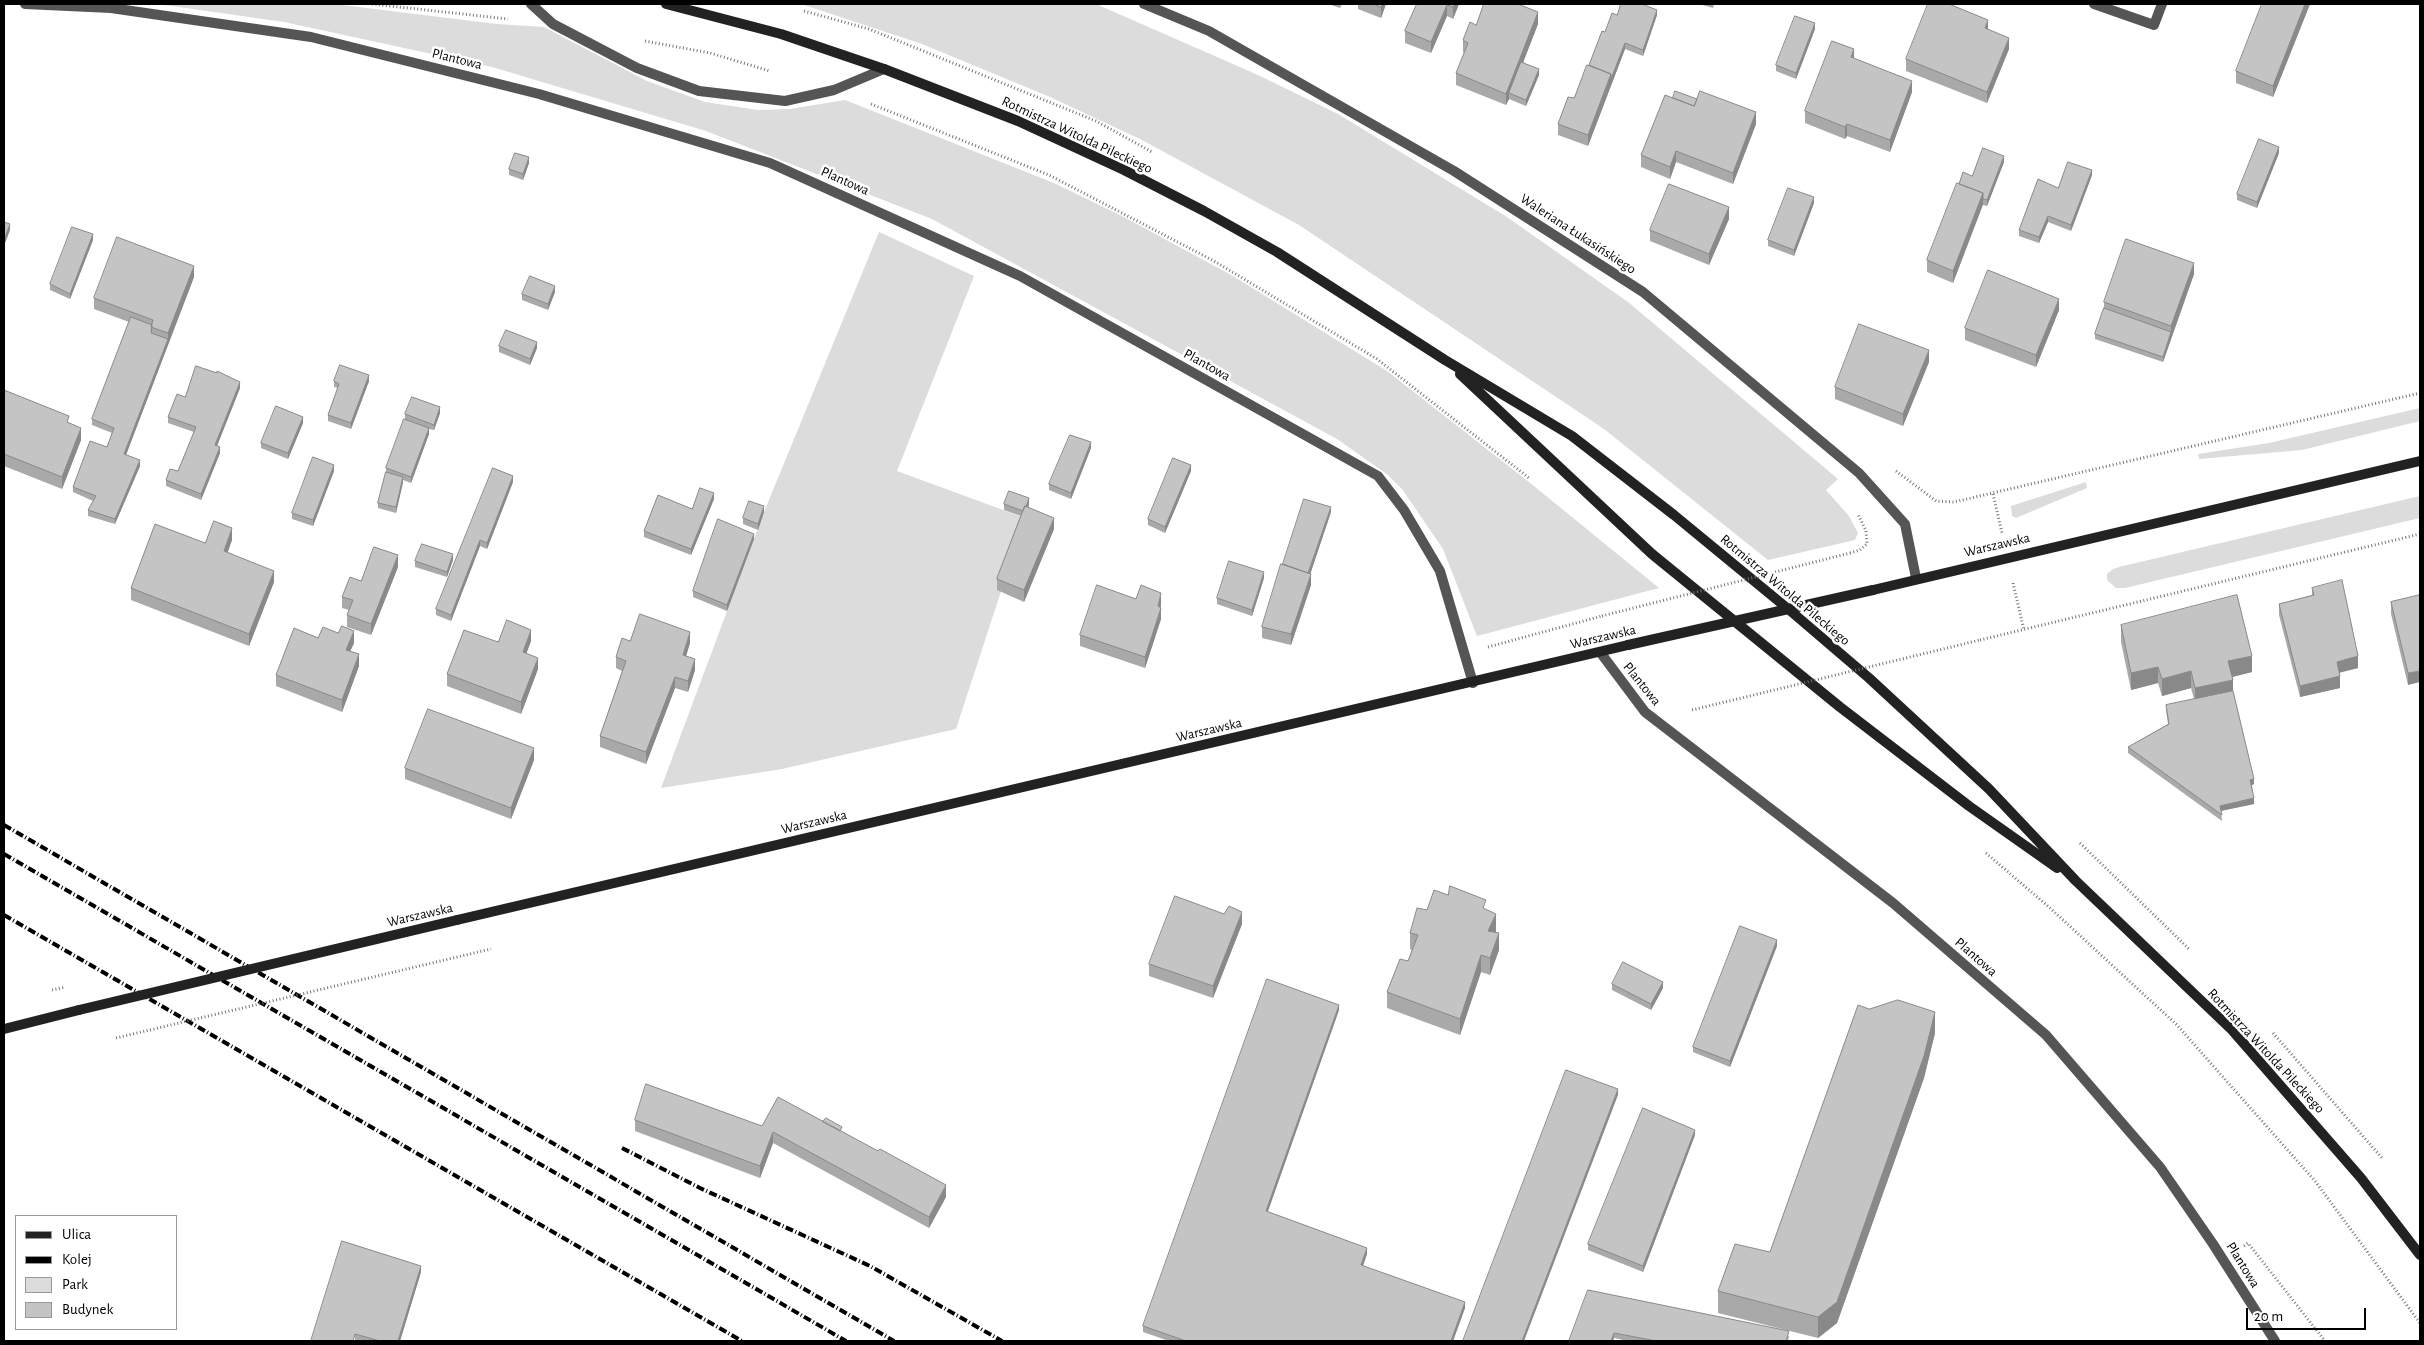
<!DOCTYPE html>
<meta charset="utf-8">
<style>
body{margin:0}
#map{position:relative;width:2424px;height:1345px;overflow:hidden;background:#fff;font-family:"Alegreya Sans",sans-serif}
canvas{display:block}
.frame{position:absolute;inset:0;border:5px solid #000;pointer-events:none}
.legend{position:absolute;left:15px;top:1215px;width:162px;height:115px;box-sizing:border-box;background:#fff;border:1px solid #999;margin:0;padding:6px 9px;list-style:none;font-size:15px;color:#000}
.legend li{display:flex;align-items:center;gap:10px;height:25px}
.legend b{width:25px;border:1px solid #999}
.scale{position:absolute;left:2246px;top:1308px;width:120px;height:22px;box-sizing:border-box;border:2px solid #000;border-top:0;padding-left:6px;font-size:15px;line-height:18px;white-space:nowrap;color:#000;-webkit-text-stroke:4px #fff;paint-order:stroke}
</style>
<div id="map">
<canvas width="2424" height="1345"></canvas>
<div class="frame"></div>
<ul class="legend">
<li><b style="height:6px;background:#222"></b>Ulica</li>
<li><b style="height:6px;background:#000"></b>Kolej</li>
<li><b style="height:14px;background:#dcdcdc"></b>Park</li>
<li><b style="height:14px;background:#c4c4c4"></b>Budynek</li>
</ul>
<div class="scale">20 m</div>
</div>
<script>
const context = document.querySelector('canvas').getContext('2d');
context.lineJoin = 'round';
function paint(path, color) { context.fillStyle = color; context.fill(path, 'evenodd'); }
function trace(path, color, width, dash) { context.strokeStyle = color; context.lineWidth = width; context.lineCap = dash ? 'butt' : 'round'; context.setLineDash(dash || []); context.stroke(path); }
function drawText(font, color, halo, rows, align = 'center') {
  context.font = font + ' "Alegreya Sans",sans-serif'; context.lineWidth = 5; context.setLineDash([]); context.textBaseline = 'middle'; context.strokeStyle = halo; context.fillStyle = color; for (const [text, x, y, turn = 0] of rows) {
    context.save(); context.translate(x, y); context.rotate((+turn || 0) * Math.PI / 180); context.textAlign = isNaN(turn) ? turn : align; if (halo) context.strokeText(text, 0, 0); context.fillText(text, 0, 0); context.restore();
  }
}
const green = new Path2D(`
 M157 4H334L497 24 544 27 647 81 705 102 758 110 790 109 845 100 1054 183 1124 217 1233 276 1387 371 1529 482 1659 588 1477 636 1443 549 1402 489 1388 475 1337 439 932 219 706 131 492 67 284 22Z
 M801 4H1096L1258 75 1338 114 1507 217 1628 302 1838 479 1826 490 1849 516 1858 533 1855 540 1768 560 1604 429 1299 225 1140 139 1050 97 922 44Z
 M879 232 974 276 897 471 1025 518 956 729 782 769 661 788 764 512Z
 M2420 408V421L2302 450 2199 459 2198 454 2269 443Z
 M2086 482 2087 488 2016 518 2012 516 2011 506Z
 M2420 496V518L2125 588H2116L2107 580V574L2113 569 2123 566Z`);
const path = new Path2D(`
 M372 4 508 19
 M804 11 869 29 1096 121 1152 152
 M645 41 710 53 770 71
 M871 104 1049 175 1214 261 1377 359 1529 478
 M1896 471 1936 501 1954 502 2420 393
 M1993 494 2002 533
 M1850 553 1860 550 1867 544 1866 531 1858 514
 M2013 583 2024 630
 M1980 640 2420 534
 M1488 647 1602 616
 M2080 843 2189 949
 M1986 853 2050 908 2177 1025 2315 1181 2420 1323
 M2273 1033 2382 1158
 M2244 1246 2248 1243 2325 1341`);
const lane = new Path2D(`
 M531 4 553 24 637 68 699 91 785 101 834 90 884 69
 M1600 652 1645 712 1893 903 2046 1035 2160 1167 2213 1244 2275 1341`);
const street = new Path2D(`
 M25 4 111 8 311 37 539 94 770 163 1020 276 1378 476 1404 510 1440 571 1473 683
 M1144 4 1209 31 1454 171 1643 292 1859 473 1905 524 1916 578
 M2094 4 2154 25 2162 4`);
const secondary = new Path2D(`
 M666 4 781 34 884 69 1018 121 1124 170 1204 211 1277 252 1445 360 1572 436 1674 515 1793 613 1869 678 1989 789 2076 881 2232 1030 2361 1178 2420 1255
 M1460 374 1652 554 1840 707 1969 806 2057 868
 M1873 590 2420 461
 M457 920 1628 645
 M4 1029 79 1010`);
const rail = new Path2D(`
 M4 825 894 1341
 M4 854 846 1341
 M4 915 742 1341
 M622 1148 700 1188 870 1266 1002 1341`);
const pathBridge = new Path2D(`
 M1602 616 1850 553
 M1692 710 1980 640
 M52 990 65 987
 M116 1038 491 949`);
const secondaryBridge = new Path2D(`
 M1628 645 1873 590
 M79 1010 457 920`);
const wall = new Path2D(`
 M1328 4H1342L1340 8Z
 M1358 4H1386L1381 18 1358 9Z
 M1417 4H1459L1453 19 1447 16 1431 53 1405 43V31Z
 M1699 4H1714L1713 8Z
 M2310 4 2273 97 2236 83V71Z
 M1617 15H1657L1643 56 1625 49 1588 146 1558 135V124L1574 98 1605 32Z
 M1538 24 1523 62 1539 75 1526 106 1509 99 1506 105 1456 85V73L1465 53 1463 52V40Z
 M1815 29 1796 79 1776 71V65Z
 M1988 29 2009 49 1987 103 1906 71V59Z
 M1854 59 1912 92 1890 152 1847 136 1845 139 1805 123V111Z
 M1673 98 1756 124 1733 184 1676 162 1670 179 1641 167V155Z
 M2279 153 2257 208 2237 200V194Z
 M2004 162 1987 206 1983 205 1953 283 1927 272V260L1972 176Z
 M529 163 523 180 509 175V169Z
 M2092 175 2071 231 2048 222 2039 243 2019 236V230L2058 188Z
 M1814 203 1794 256 1768 246V240Z
 M1729 219 1709 265 1650 241V230Z
 M93 240 70 299 50 290V284Z
 M2194 274 2163 362 2095 339V334L2104 308V302Z
 M194 277 126 455 140 466 115 524 88 516V510L93 501 73 492V487L107 447 112 433 92 425V419L129 322 94 309V298Z
 M555 292 548 310 522 300V294Z
 M2059 310 2036 367 1965 340V328Z
 M499 346 537 348 530 365 499 352Z
 M1929 362 1903 426 1835 399V387Z
 M334 381H369L351 429 328 421V415L338 388 334 387Z
 M240 388 217 446 220 453 201 500 166 486V480L178 471 194 432 168 423V417Z
 M4 390 69 423 81 440 62 489 4 466Z
 M440 413 434 430 429 429V434L411 483 403 480 396 513 378 508V503L386 472V468L405 420V414Z
 M303 423 288 459 261 448V443Z
 M1091 448 1071 499 1049 490V484Z
 M334 471 313 526 292 519V513Z
 M1191 471 1165 533 1148 525V519Z
 M513 482 487 549 480 546 451 621 436 615V609Z
 M714 499 691 555 644 537V531Z
 M1004 504H1029L1028 508 1054 529 1024 602 997 590V579L1021 516 1004 510Z
 M764 512 758 530 743 524V518Z
 M1331 512 1310 573 1311 585 1291 645 1262 638V627L1283 564Z
 M754 539 727 611 693 597V591Z
 M232 540 227 553 274 582 249 646 131 600V588L205 543Z
 M453 560 447 577 415 567V561Z
 M398 567 371 635 347 627V615L349 610 342 608V597L361 581Z
 M1264 578 1252 616 1217 604V598Z
 M2312 588 2358 668 2339 673 2340 688 2300 697 2279 615V604L2312 595Z
 M2420 595 2408 685 2391 614V602Z
 M1136 599 1161 604V619L1145 668 1080 646V635Z
 M2121 625 2252 672 2232 677 2233 691 2254 784 2252 785 2254 804 2221 811 2222 821 2128 753V747L2168 724 2166 710V705L2194 699 2191 688 2162 696 2158 683 2131 690 2121 642Z
 M318 638 354 643 350 651 359 666 342 712 276 686V675Z
 M531 641 526 653 538 669 521 714 447 686V674L498 642Z
 M630 641 690 643 686 656 695 670 688 692 675 688 646 764 600 747V736L622 671 616 668V657Z
 M534 760 511 819 405 779V768Z
 M1486 909 1496 931 1495 933 1499 950 1490 975 1481 972 1460 1035 1387 1008V992L1408 961 1412 950 1410 949V933L1427 910Z
 M1224 914 1242 924 1213 998 1149 976V964Z
 M1777 946 1730 1067 1693 1052V1047Z
 M1612 984 1663 988 1651 1010 1612 990Z
 M1339 1010 1267 1212 1367 1254 1363 1266 1465 1308 1453 1341H1169L1143 1332V1326Z
 M1935 1033 1924 1078 1837 1323 1818 1338 1718 1313V1291L1770 1252Z
 M635 1120 762 1126 842 1132 946 1197 929 1228 773 1143 760 1178 635 1131Z
 M1695 1135 1643 1272 1588 1250V1244Z
 M342 1241 421 1272 400 1341H361L355 1340Z
 M1588 1290 1789 1336 1788 1341H1628L1614 1338Z`);
const shadedWall = new Path2D(`
 M1382 4H1386L1381 18V7Z
 M1455 4H1459L1453 19V7Z
 M2305 4H2310L2273 97V86Z
 M1447 5V16L1431 53V42Z
 M1657 10V15L1643 56V50Z
 M1538 12V24L1511 94 1509 93V99L1506 105V94Z
 M1988 20V31L1985 28Z
 M1815 23V29L1796 79V73Z
 M2009 38V49L1987 103V92Z
 M1625 43V49L1588 146V135L1611 74Z
 M1854 49V60L1851 57Z
 M1539 69V75L1526 106V100Z
 M1912 81V92L1890 152V140Z
 M1756 112V124L1733 184V173Z
 M1847 124V136L1845 139V127Z
 M2279 147V153L2257 208V202Z
 M1676 151V162L1670 179V167Z
 M2004 156V162L1987 206V200Z
 M529 157V163L523 180V174Z
 M2092 170V175L2071 231V225Z
 M1983 193V204L1953 283V271Z
 M1814 197V203L1794 256V250Z
 M1729 207V219L1709 265V254Z
 M2048 216V222L2039 243V237Z
 M10 224V230L4 246V240Z
 M93 234V240L70 299V294Z
 M2194 263V274L2163 362V357L2171 332V326Z
 M194 266V277L168 345V333Z
 M555 286V292L548 310V304Z
 M2059 299V310L2036 367V355Z
 M168 339V345L124 460V454Z
 M537 342V348L530 365V359Z
 M1929 350V362L1903 426V414Z
 M369 375V381L351 429V423Z
 M240 382V388L215 451V445Z
 M440 407V413L434 430V425Z
 M303 417V423L288 459V453Z
 M81 428V440L62 489V477Z
 M429 428V434L411 483V477Z
 M1091 442V448L1071 499V493Z
 M220 447V453L201 500V494Z
 M140 460V466L115 524V519Z
 M334 465V471L313 526V520Z
 M1191 465V471L1165 533V527Z
 M513 476V482L487 549V543Z
 M403 477V483L396 513V507Z
 M714 493V499L691 555V549Z
 M1029 498V504L1025 518V512Z
 M764 506V512L758 530V524Z
 M1331 507V512L1307 584V578Z
 M1054 518V529L1024 602V590Z
 M232 528V540L224 563V551Z
 M754 534V539L727 611V605Z
 M480 540V546L451 621V615Z
 M453 554V560L447 577V572Z
 M398 555V567L371 635V624Z
 M274 571V582L249 646V634Z
 M1264 572V578L1252 616V610Z
 M1311 574V585L1291 645V634Z
 M1161 593V604L1158 617V606Z
 M1161 608V619L1145 668V657Z
 M531 630V641L523 663V652Z
 M354 631V643L346 661V650Z
 M690 632V643L683 666V655Z
 M359 654V666L342 712V700Z
 M2252 656V672L2228 678V661Z
 M2358 656V668L2337 673V662Z
 M538 658V669L521 714V702Z
 M695 659V670L688 692V681Z
 M2158 667V683L2131 690V673Z
 M2191 671V688L2162 696V679Z
 M2420 671V682L2408 685V673Z
 M2340 676V688L2300 697V686Z
 M675 677V688L646 764V752Z
 M2233 680V697L2195 705V688Z
 M534 748V760L511 819V808Z
 M2254 779V784L2250 786V780Z
 M2254 798V804L2220 811V806Z
 M1242 912V924L1213 998V986Z
 M1496 914V931L1488 948V931Z
 M1499 933V950L1490 975V958Z
 M1777 940V946L1730 1067V1061Z
 M1481 955V972L1460 1035V1019Z
 M1663 982V988L1651 1010V1004Z
 M1339 1005V1010L1266 1217V1211Z
 M1935 1012V1033L1924 1078 1837 1323 1818 1338V1317Z
 M1618 1089V1095L1524 1341H1522Z
 M1695 1130V1135L1643 1272V1266Z
 M773 1132V1143L760 1178V1166Z
 M946 1185V1197L929 1228V1217Z
 M1367 1248V1254L1361 1271V1265Z
 M421 1266V1272L400 1341H398Z
 M1465 1302V1308L1453 1341H1451Z
 M1614 1333V1338L1613 1341H1611Z`);
const building = new Path2D(`
 M1374 4H1382L1381 7Z
 M1417 4H1455L1453 7 1447 5 1431 42 1405 31Z
 M1484 4H1518L1538 12 1506 94 1456 73 1468 43 1463 40 1470 22 1476 25Z
 M1621 4H1642L1657 10 1643 50 1625 43 1611 79V74L1589 65 1602 31 1605 32 1612 13 1617 15Z
 M1928 4H1949L1988 20 1985 28 2009 38 1987 92 1906 59Z
 M2262 4H2305L2273 86 2236 71Z
 M1795 16 1815 23 1796 73 1776 65Z
 M1832 41 1854 49 1851 57 1912 81 1890 140 1847 124 1845 127 1805 111Z
 M1521 62 1539 69 1526 100 1509 93Z
 M1587 65 1611 74 1588 135 1558 124 1568 97 1574 98Z
 M1675 91 1697 99 1694 106 1673 98Z
 M1700 91 1756 112 1733 173 1676 151 1670 167 1641 155 1665 95 1694 106Z
 M2259 139 2279 147 2257 202 2237 194Z
 M1983 148 2004 156 1987 200 1983 199V193L1959 184 1963 172 1972 176Z
 M515 153 529 157 523 174 509 169Z
 M2068 162 2092 170 2071 225 2048 216 2039 237 2019 230 2038 179 2058 188Z
 M1957 183 1983 193 1953 271 1927 260Z
 M1669 184 1729 207 1709 254 1650 230Z
 M1788 188 1814 197 1794 250 1768 240Z
 M4 222 10 224 4 240Z
 M72 227 93 234 70 294 50 284Z
 M117 237 194 266 168 333 151 327 153 320 94 298Z
 M2126 239 2194 263 2171 326 2104 302Z
 M1988 270 2059 299 2036 355 1965 328Z
 M530 276 555 286 548 304 522 294Z
 M2104 308 2171 332 2163 357 2095 334Z
 M131 317 152 325 151 333 168 339 124 454 140 460 115 519 88 510 96 496 73 487 90 441 107 447 114 428 92 419Z
 M1859 324 1929 350 1903 414 1835 387Z
 M506 330 537 342 530 359 499 346Z
 M340 365 369 375 351 423 328 415 339 384 334 381Z
 M196 366 217 373V371L240 382 215 445 220 447 201 494 166 480 170 469 178 471 196 427 168 417 177 394 185 397Z
 M4 390 69 416 67 422 81 428 62 477 4 454Z
 M412 397 440 407 434 425 405 414Z
 M276 406 303 417 288 453 261 443Z
 M404 419 429 428 411 477 386 468Z
 M1070 435 1091 442 1071 493 1049 484Z
 M313 457 334 465 313 520 292 513Z
 M1173 458 1191 465 1165 527 1148 519Z
 M493 468 513 476 487 543 480 540 451 615 436 609Z
 M386 472 403 477 396 507 378 503Z
 M700 488 714 493 691 549 644 531 658 495 692 509Z
 M1009 491 1029 498 1026 507 1025 506 1023 511 1004 504Z
 M1304 499 1331 507 1308 573 1283 564Z
 M749 501 764 506 758 524 743 518Z
 M1025 506 1054 518 1024 590 997 579Z
 M718 519 754 534 727 605 693 591Z
 M214 521 232 528 224 551 274 571 249 634 131 588 155 524 205 543Z
 M422 544 453 554 447 572 415 561Z
 M374 547 398 555 371 624 347 615 353 600 342 597 350 577 361 581Z
 M1229 561 1264 572 1252 610 1217 598Z
 M1281 564 1311 574 1291 634 1262 627Z
 M2342 580 2358 656 2337 662 2340 676 2300 686 2279 604 2314 595 2312 588Z
 M1097 585 1136 599 1141 585 1161 593 1158 606 1161 608 1145 657 1080 635Z
 M2237 595 2252 656 2228 661 2233 680 2195 688 2191 671 2162 679 2158 667 2131 673 2121 625Z
 M2420 595V671L2408 673 2391 602Z
 M640 614 690 632 683 655 695 659 688 681 675 677 646 752 600 736 626 661 616 657 622 638 630 641Z
 M507 620 531 630 523 652 538 658 521 702 447 674 464 630 498 642Z
 M342 626 354 631 346 650 359 654 342 700 276 675 294 628 318 638 323 627 338 633Z
 M2233 691 2254 779 2250 780 2254 798 2220 806 2222 815 2128 747 2169 724 2166 705Z
 M428 709 534 748 511 808 405 768Z
 M1450 886 1486 900 1483 908 1496 914 1488 931 1499 933 1490 958 1481 955 1460 1019 1387 992 1400 959 1408 961 1418 935 1410 933 1417 908 1427 910 1434 890 1448 895Z
 M1175 896 1224 914 1229 906 1242 912 1213 986 1149 964Z
 M1740 926 1777 940 1730 1061 1693 1047Z
 M1623 962 1663 982 1651 1004 1612 984Z
 M1267 979 1339 1005 1266 1211 1367 1248 1361 1265 1465 1302 1451 1341H1186L1143 1326Z
 M1898 1000 1935 1012 1924 1056 1837 1302 1818 1317 1718 1291 1735 1244 1770 1252 1858 1005 1869 1009Z
 M1566 1070 1618 1089 1522 1341H1463Z
 M646 1084 762 1126 778 1097 878 1151 880 1149 946 1185 929 1217 773 1132 760 1166 635 1120Z
 M1643 1108 1695 1130 1643 1266 1588 1244Z
 M826 1118 842 1127 840 1131 823 1122Z
 M342 1241 421 1266 398 1341H380L355 1334 353 1341H311Z
 M1588 1290 1789 1331 1786 1341H1656L1614 1333 1611 1341H1569Z`);
const streetNames = [
 ["Plantowa",457,59,14],
 ["Rotmistrza Witolda Pileckiego",1077,135,25],
 ["Plantowa",845,181,24],
 ["Waleriana Łukasińskiego",1578,234,33],
 ["Plantowa",1207,365,29],
 ["Warszawska",1997,545,-13],
 ["Rotmistrza Witolda Pileckiego",1785,590,40],
 ["Warszawska",1603,637,-13],
 ["Plantowa",1642,684,51],
 ["Warszawska",1209,730,-13],
 ["Warszawska",814,822,-13],
 ["Warszawska",420,915,-13],
 ["Plantowa",1976,957,41],
 ["Rotmistrza Witolda Pileckiego",2266,1051,47],
 ["Plantowa",2243,1265,58]
];
paint(green, '#dcdcdc');
trace(path, '#777', 3, [1, 2.5]);
trace(lane, '#555', 10);
trace(street, '#555', 10);
trace(secondary, '#222', 10);
trace(rail, '#000', 4, [8, 2.5, 1, 2.5]);
trace(pathBridge, '#777', 3, [1, 2.5]);
trace(secondaryBridge, '#222', 10);
paint(wall, '#a9a9a9');
paint(shadedWall, '#898989');
paint(building, '#c4c4c4');
trace(building, '#898989', 1);
drawText('14px', '#000', '#fff', streetNames);
</script>
